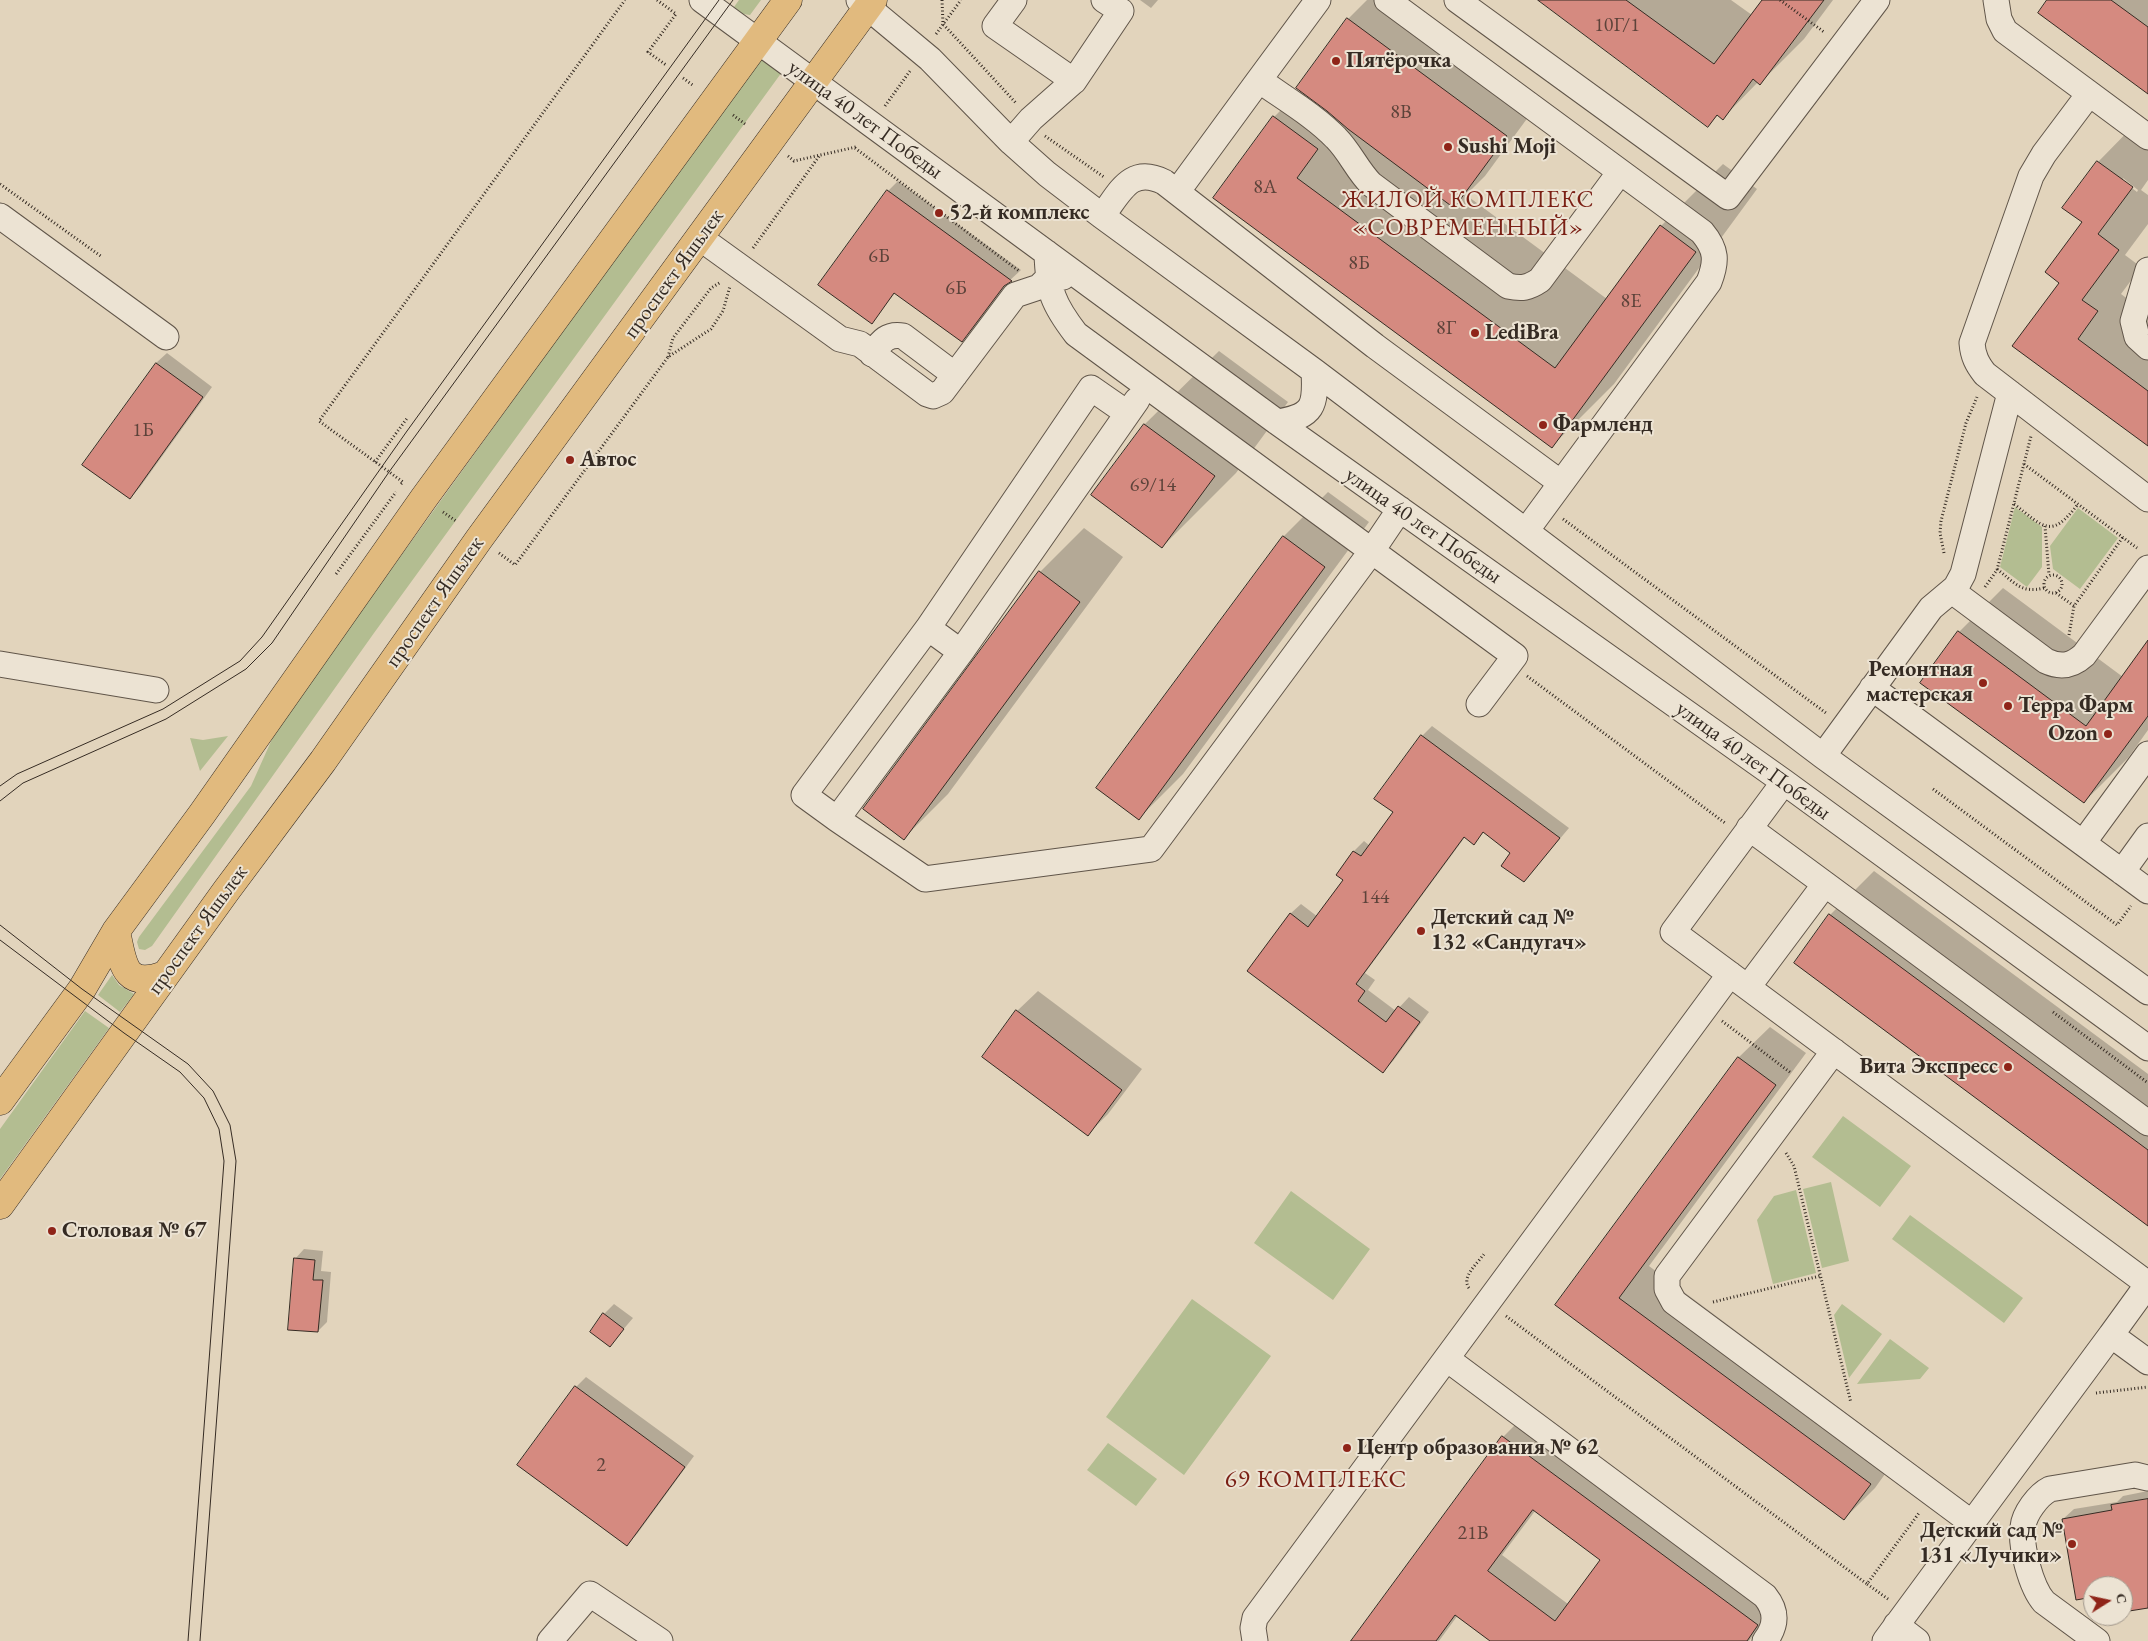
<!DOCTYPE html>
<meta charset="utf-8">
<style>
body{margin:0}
#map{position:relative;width:2148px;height:1641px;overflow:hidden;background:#e2d4bc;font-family:"EB Garamond",serif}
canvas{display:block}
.north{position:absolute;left:2083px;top:1576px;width:50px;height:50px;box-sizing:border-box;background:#ece3d3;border:1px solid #a3998d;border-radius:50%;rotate:80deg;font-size:14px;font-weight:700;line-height:20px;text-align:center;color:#352b23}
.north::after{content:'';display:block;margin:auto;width:18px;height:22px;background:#8f2418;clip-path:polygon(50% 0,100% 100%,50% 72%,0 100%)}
</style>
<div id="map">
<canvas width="2148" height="1641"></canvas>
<div class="north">С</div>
</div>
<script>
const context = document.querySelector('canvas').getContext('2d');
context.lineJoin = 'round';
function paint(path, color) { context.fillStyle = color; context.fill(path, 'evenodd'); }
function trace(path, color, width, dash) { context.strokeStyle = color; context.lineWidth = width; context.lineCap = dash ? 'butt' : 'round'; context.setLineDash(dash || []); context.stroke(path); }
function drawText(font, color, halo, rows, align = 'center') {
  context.font = font + ' "EB Garamond",serif'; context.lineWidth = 4; context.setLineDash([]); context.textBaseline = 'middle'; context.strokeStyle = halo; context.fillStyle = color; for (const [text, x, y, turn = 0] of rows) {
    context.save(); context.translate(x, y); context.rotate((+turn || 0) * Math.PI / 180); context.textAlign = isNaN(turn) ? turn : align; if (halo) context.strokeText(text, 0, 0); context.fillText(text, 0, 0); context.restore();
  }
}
const green = new Path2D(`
 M739 0H761L750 15 743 14 734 7Z
 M761 56 782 72 374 633 152 946 145 950 139 949 137 942 139 937 251 786 277 728Z
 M2015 507 2042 527V567L2027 587 2000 567Z
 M2078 508 2118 538 2080 589 2053 569 2050 546Z
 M228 736 200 771 190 738 203 740Z
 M112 975 119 985 134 994 120 1012 98 995Z
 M85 1011 109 1028 0 1179V1129Z
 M1843 1116 1911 1166 1880 1207 1812 1157Z
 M1831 1182 1849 1261 1822 1268 1803 1189Z
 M1796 1190 1816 1273 1773 1284 1757 1220 1774 1196Z
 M1291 1191 1370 1249 1333 1300 1254 1243Z
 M1910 1215 2023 1298 2004 1323 1892 1239Z
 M1192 1299 1271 1356 1184 1475 1106 1417Z
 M1842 1304 1882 1334 1849 1378 1834 1315Z
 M1890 1339 1929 1368 1920 1379 1857 1384Z
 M1108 1443 1157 1479 1136 1506 1087 1470Z`);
const shadow = new Path2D(`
 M1140 0H1158L1151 8Z
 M1367 0H1395L1537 105 1485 176 1466 195 1607 299 1661 226 1723 164 1757 189 1614 384 1552 446 1215 197 1274 117 1301 90 1298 88 1348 19Z
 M1540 0H1731L1752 15 1765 0H1833L1804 39 1760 83 1758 82 1723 118 1718 115 1708 125Z
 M2048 0H2148V92Z
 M2142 117 2148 122V180L2141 190 2148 195V224L2125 255 2141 267 2121 294 2148 314V445L2014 346 2061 282 2083 222 2098 162ZM2123 178 2138 190 2137 192 2123 181Z
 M898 181 1021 270 1008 282 972 330 962 340 896 292 871 322 888 191Z
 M1219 351 1288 402 1236 473 1162 547 1092 495 1145 424Z
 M167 353 212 387 140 487 130 498 156 363Z
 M1328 492 1369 522 1183 774 1139 818 1098 788 1284 536Z
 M1084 528 1123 557 948 794 904 838 1040 572Z
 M2003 588 2123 677 2148 643V730L2128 758 2084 802 1959 632Z
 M1432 726 1569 828 1524 881 1512 853 1484 832 1473 843 1465 837 1365 973 1375 980 1368 990 1396 1011 1409 997 1429 1012 1393 1061 1383 1071 1290 914 1301 904 1318 917 1345 880 1338 874 1354 851 1364 841 1370 846 1395 812 1422 736Z
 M1874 871 2148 1074V1224L1795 963 1830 915Z
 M1038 991 1142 1069 1108 1114 1087 1135 1017 1011Z
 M1770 1027 1806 1053 1649 1266 1900 1453 1875 1488 1844 1519 1556 1305 1739 1057Z
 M304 1249 323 1251 321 1271 331 1272 327 1322 318 1331 295 1259Z
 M614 1304 633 1318 610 1345 604 1314Z
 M586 1377 694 1456 637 1534 627 1544 576 1387Z
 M1519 1421 1772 1609 1749 1641H1492L1458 1615 1439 1641H1352L1503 1437ZM1535 1511 1601 1559 1568 1604 1502 1555Z
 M2148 1491V1607L2123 1611V1586H2093V1596L2063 1519 2074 1509 2117 1502 2123 1496Z`);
const building = new Path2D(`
 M1538 0H1626L1714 64 1762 0H1824L1760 85 1753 79 1723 120 1717 115 1708 127Z
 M2047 0H2111L2148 27V94L2038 13Z
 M1347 18 1507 136 1454 208 1348 129 1327 111 1296 88Z
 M1273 116 1318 149 1297 178 1555 368 1660 225 1696 252 1552 448 1213 198Z
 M2097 161 2133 187 2098 234 2119 250 2082 300 2098 311 2078 339 2148 391V446L2012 346 2059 283 2045 272 2082 222 2062 208Z
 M887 190 1012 281 1004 286 962 342 894 293 872 324 818 285Z
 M156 363 203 397 130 499 82 465Z
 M1144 424 1215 476 1162 548 1091 495Z
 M1283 536 1325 567 1139 820 1096 788Z
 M1039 571 1080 602 904 840 863 809Z
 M1958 631 2086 726 2148 640V716L2084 803 1920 683Z
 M1421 735 1560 838 1524 882 1501 866 1510 853 1483 832 1474 845 1464 837 1356 984 1365 991 1358 1001 1386 1022 1398 1006 1420 1022 1383 1073 1247 971 1290 913 1308 927 1343 880 1336 875 1353 851 1361 856 1393 812 1374 799Z
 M1829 914 2148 1150V1226L1794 963Z
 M1016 1010 1122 1090 1088 1136 982 1057Z
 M1738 1057 1776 1085 1619 1298 1871 1484 1844 1520 1555 1305Z
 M294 1258 315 1260 313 1280H323L318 1332 288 1330Z
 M603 1313 624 1329 610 1347 590 1332Z
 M575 1386 685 1467 627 1546 517 1465Z
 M1502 1436 1758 1625 1747 1641H1490L1455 1615 1436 1641H1351ZM1533 1510 1600 1560 1555 1621 1488 1571Z
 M2148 1499V1608L2123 1612V1586H2093V1597L2076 1600 2062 1519 2112 1510 2111 1505Z`);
const path = new Path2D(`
 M657 0 676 14 648 52 666 65
 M942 0 943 24 1016 103
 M1780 0 1824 32
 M936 34 961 0
 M683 78 694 86
 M885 106 910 71
 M733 115 745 124
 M1045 136 1104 177
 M855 148 1019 271
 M788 156 794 161 856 147
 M0 184 102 257
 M753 248 820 155
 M668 357 673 338 711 288 721 282
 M375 462 408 417
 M2024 464 2137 548
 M401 484 403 482 319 421 625 0
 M2014 504C2044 527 2051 540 2078 504
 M443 512 456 521
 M1563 519 1826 713
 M2045 526 2049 575
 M499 553 515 565 668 357 711 329 723 311 730 286
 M1944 553 1940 533 1941 521 1966 423 1977 397
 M1997 569C2014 582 2021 594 2044 588
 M336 574 396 492
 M2044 584a9 9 0 1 1 18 0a9 9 0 1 1-18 0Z
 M1985 587 1997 570 2031 436
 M2056 593 2074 606 2123 537
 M2069 635 2074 606
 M1527 676 1725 823
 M1933 789 2117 925 2131 906
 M2053 1012 2148 1083
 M1722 1021 1791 1073
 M1786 1153 1794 1166 1851 1403
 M1469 1288C1461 1277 1477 1264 1484 1254
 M1713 1302 1820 1276
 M1506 1316 1867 1584
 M2096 1393 2148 1387
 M1888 1599 1867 1584 1919 1513`);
const minor = new Path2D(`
 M702 0 1277 422 1784 782 2148 1048
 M859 0 930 59 1011 142 1047 174 1102 216 1314 371 1823 756 2148 992
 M1014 0 995 26 1074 81
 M1387 0 1702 232C1717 250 1717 261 1709 282L1526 531
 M1457 0 1728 197 1877 0
 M1996 0 1999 19 2005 31 2148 137
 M1259 80 1318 0
 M2089 94 2044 154 2031 176 1972 343C1973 356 1977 364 1985 374L2148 499
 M1011 142 1031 119 1074 81 1121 11 1104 0
 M1177 192 1259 80C1284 98 1315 116 1336 138 1350 152 1357 170 1371 184L1508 286C1522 289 1528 288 1540 280L1620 172
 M0 216 166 337
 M1102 216C1120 193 1130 165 1164 182L1375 346 1561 483
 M700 238 840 339 860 344 927 394 933 396 942 392 1015 295 1039 287 1047 279 1063 277
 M1047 253C1048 291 1053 304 1076 334L1515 656 1479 704
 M2148 270 2133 321 2137 337 2148 347
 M872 354C881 342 887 333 903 336L955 375
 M1277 422C1314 416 1316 406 1314 371
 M1952 591 2046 661C2061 668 2072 666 2084 655L2148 568
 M928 628 1091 388 1127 413
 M961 652 1137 400
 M0 664 156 690
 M1872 688 2148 891
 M1823 756 1931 608 1956 587 1963 574 2010 393
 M1784 782 1673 932 2148 1284
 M837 819 804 795 928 628 961 652 837 819 925 879 1151 849 1371 552 1400 509
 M1749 828 1825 884
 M2083 843 2148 754
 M2122 872 2148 836
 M1748 987 1825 884 2148 1123
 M1834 1051 1667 1276V1289L1674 1302 1972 1523 1885 1641
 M2111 1335 2148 1284
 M1447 1359 1765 1596C1777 1611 1777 1625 1765 1641
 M1972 1523 2111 1335 2148 1362
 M1896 1625 1917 1641
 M550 1641 590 1594 660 1641
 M1255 1641 1253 1628 1255 1618 1730 974
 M2097 1641 2044 1602C2031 1587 2020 1546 2023 1527 2024 1514 2038 1495 2050 1489L2135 1475 2148 1478`);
const major = new Path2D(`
 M116 931C123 963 123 990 165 975
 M0 1101 82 989 116 931 202 814 424 498 788 0
 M0 1205 226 891 323 761 479 539 873 0`);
const tram = new Path2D(`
 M0 786 17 774 163 709 240 661 262 637 407 431 719 0
 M0 801 23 783 166 719 246 669 272 643 389 472 733 0
 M0 925 82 989 188 1064 213 1091 230 1125 236 1161 200 1641
 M0 940 124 1033 180 1072 204 1098 219 1129 224 1161 188 1641`);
const markers = [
 [1336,61,5,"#8f2418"],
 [1448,147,5,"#8f2418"],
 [939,213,5,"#8f2418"],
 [1475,333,5,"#8f2418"],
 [1543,425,5,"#8f2418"],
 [570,460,5,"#8f2418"],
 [1983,683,5,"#8f2418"],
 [2008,706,5,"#8f2418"],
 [2108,734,5,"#8f2418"],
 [1421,931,5,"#8f2418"],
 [2008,1067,5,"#8f2418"],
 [52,1231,5,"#8f2418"],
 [1347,1448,5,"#8f2418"],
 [2072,1544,5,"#8f2418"]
];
const numberNames = [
 ["10Г/1",1617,26],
 ["8В",1401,113],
 ["8А",1265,188],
 ["6Б",879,257],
 ["8Б",1359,264],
 ["6Б",956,289],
 ["8Е",1631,302],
 ["8Г",1446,329],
 ["1Б",143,431],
 ["69/14",1153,486],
 ["144",1375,898],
 ["2",601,1466],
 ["21В",1473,1534]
];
const poiNames = [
 ["Пятёрочка",1346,61],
 ["Sushi Moji",1458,147],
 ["52-й комплекс",949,213],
 ["LediBra",1485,333],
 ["Фармленд",1553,425],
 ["Автос",580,460],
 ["Ремонтная",1973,670,"right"],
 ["мастерская",1973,695,"right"],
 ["Терра Фарм",2018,706],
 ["Ozon",2098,734,"right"],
 ["Детский сад №",1431,918],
 ["132 «Сандугач»",1431,943],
 ["Вита Экспресс",1998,1067,"right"],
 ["Столовая № 67",62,1231],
 ["Центр образования № 62",1357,1448],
 ["Детский сад №",2062,1531,"right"],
 ["131 «Лучики»",2062,1556,"right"]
];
const streetNames = [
 ["улица 40 лет Победы",865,120,36],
 ["проспект Яшьлек",674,274,-54],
 ["улица 40 лет Победы",1423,526,35],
 ["проспект Яшьлек",435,602,-55],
 ["улица 40 лет Победы",1753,761,36],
 ["проспект Яшьлек",198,930,-54]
];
const neighbourhoodNames = [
 ["ЖИЛОЙ КОМПЛЕКС",1468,200],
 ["«СОВРЕМЕННЫЙ»",1468,228]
];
const quarterNames = [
 ["69 КОМПЛЕКС",1316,1480]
];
paint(green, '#b3bd91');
paint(shadow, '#0003');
paint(building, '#d58a80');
trace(building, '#352b23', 1);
trace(minor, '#605549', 27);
trace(major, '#352b23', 29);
trace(path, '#352b23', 3, [1, 2.5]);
trace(minor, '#ece3d3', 25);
trace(major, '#e1ba7e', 28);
trace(tram, '#352b23', 1);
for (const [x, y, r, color] of markers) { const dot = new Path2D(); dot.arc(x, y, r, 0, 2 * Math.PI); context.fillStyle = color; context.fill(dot); trace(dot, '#ece3d3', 2); }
drawText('20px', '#5d433a', null, numberNames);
drawText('bold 22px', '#352b23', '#ece3d3', poiNames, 'left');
drawText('22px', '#352b23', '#ece3d3', streetNames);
context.letterSpacing = '1px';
drawText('24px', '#7a1f14', '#ece3d3', neighbourhoodNames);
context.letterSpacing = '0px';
context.letterSpacing = '1px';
drawText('25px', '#7a1f14', '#ece3d3', quarterNames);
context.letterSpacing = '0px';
</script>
